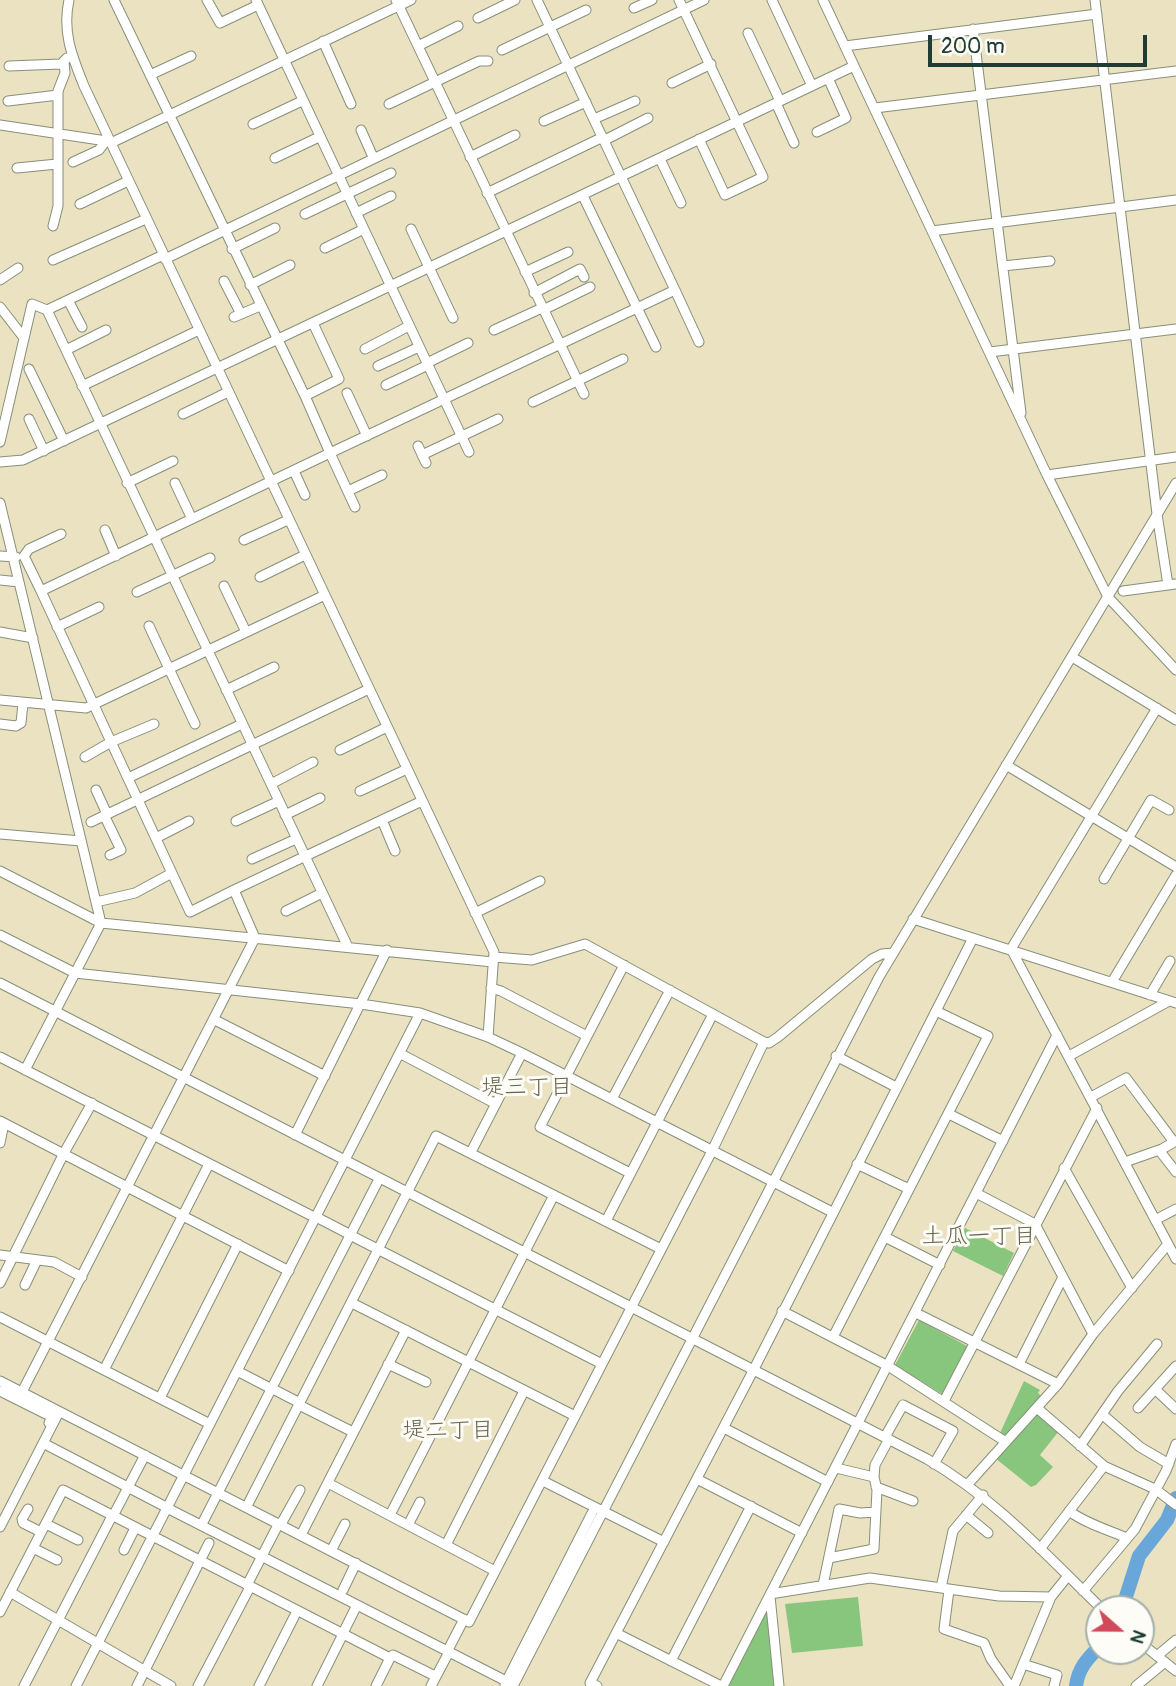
<!DOCTYPE html>
<meta charset="utf-8">
<style>
body{margin:0}
#map{position:relative;width:1176px;height:1686px;overflow:hidden;background:#ebe2c1;font-family:Pangolin,sans-serif}
canvas{display:block}
.north{position:absolute;left:1085px;top:1595px;width:70px;height:70px;box-sizing:border-box;background:#fdfcf7;border:2px solid #a4b0a9;border-radius:50%;rotate:111deg;font-size:19px;font-weight:700;line-height:28px;text-align:center;color:#1f3d34}
.north::after{content:'';display:block;margin:auto;width:24px;height:32px;background:#d1495b;clip-path:polygon(50% 0,100% 100%,50% 72%,0 100%)}
.scale{position:absolute;left:928px;top:35px;width:219px;height:32px;box-sizing:border-box;border:4px solid #1f3d34;border-top:0;padding-left:9px;font-size:21px;line-height:24px;white-space:nowrap;color:#1f3d34;-webkit-text-stroke:5px #fdfcf7;paint-order:stroke}
</style>
<div id="map">
<canvas width="1176" height="1686"></canvas>
<div class="north">N</div>
<div class="scale">200 m</div>
</div>
<script>
const context = document.querySelector('canvas').getContext('2d');
context.lineJoin = 'round';
function paint(path, color) { context.fillStyle = color; context.fill(path, 'evenodd'); }
function trace(path, color, width, dash) { context.strokeStyle = color; context.lineWidth = width; context.lineCap = dash ? 'butt' : 'round'; context.setLineDash(dash || []); context.stroke(path); }
function drawText(font, color, halo, rows, align = 'center') {
  context.font = font + ' Pangolin,"Klee One",sans-serif'; context.lineWidth = 6; context.setLineDash([]); context.textBaseline = 'middle'; context.strokeStyle = halo; context.fillStyle = color; for (const [text, x, y, turn = 0] of rows) {
    context.save(); context.translate(x, y); context.rotate((+turn || 0) * Math.PI / 180); context.textAlign = isNaN(turn) ? turn : align; if (halo) context.strokeText(text, 0, 0); context.fillText(text, 0, 0); context.restore();
  }
}
const green = new Path2D(`
 M965 1228 1014 1253 1003 1276 953 1251Z
 M919 1320 967 1346 942 1394 895 1365Z
 M1024 1381 1040 1390 1038 1393 1042 1397 1006 1436 1000 1433Z
 M1037 1414 1059 1431 1040 1455 1053 1467 1036 1485 1031 1487 995 1458Z
 M858 1597 863 1646 792 1653 785 1604Z
 M768 1608 776 1686H727Z`);
const river = new Path2D(`
 M1122 1609 1139 1556 1167 1520 1176 1498
 M1076 1686C1078 1669 1087 1659 1099 1647`);
const minor = new Path2D(`
 M69 0C62 32 72 56 84 86L494 952 488 1037
 M114 0 305 396 330 453 675 290 537 0
 M207 0 220 23 258 5
 M256 0 469 452
 M396 0 584 394
 M679 0 763 177 725 195 699 139
 M772 0 812 86
 M823 0 1047 475 1108 597 1176 670
 M1095 0 1157 514 1168 585 1176 584
 M634 8 652 0
 M478 18 515 0
 M973 29 1021 413
 M748 33 780 101
 M323 41 351 104
 M418 46 458 26
 M845 46 1097 14
 M502 50 586 10
 M9 66 61 64 67 58
 M150 75 191 56
 M672 83 711 64
 M8 101 58 95
 M776 103 794 143
 M389 104 479 61H488
 M875 108 1176 71
 M594 119 635 101
 M544 121 586 102
 M253 124 302 101
 M0 125 113 142 411 0
 M361 130 373 157
 M817 132 846 118 828 78
 M605 140 648 118
 M470 157 515 135
 M275 158 319 137
 M660 159 681 203
 M73 162 99 150 105 142
 M17 168 57 164
 M487 193 603 137
 M583 196 656 347
 M80 204 128 181
 M356 213 391 196
 M305 214 391 173
 M53 226 58 206V91L65 73 64 62
 M411 229 453 318
 M932 231 1176 200
 M325 248 364 229
 M232 249 275 228
 M165 259 704 0
 M53 260 146 219
 M1003 266 1050 261
 M525 272 568 252
 M0 280 18 268
 M224 281 241 314
 M250 285 290 265
 M675 290 699 342
 M534 293 580 269 584 277
 M68 300 82 327
 M0 307 24 338
 M47 310 163 255
 M543 310 590 287
 M234 317 260 306
 M494 330 542 308
 M365 349 409 326
 M66 350 106 330
 M990 352 1176 329
 M427 363 468 343
 M378 366 419 347
 M29 369 64 441
 M386 385 428 365
 M82 386 199 330
 M347 393 367 436
 M305 396 339 379 313 323
 M533 402 623 359
 M183 414 228 392
 M29 419 44 451
 M0 442 32 304 47 310 348 947
 M418 446 426 463
 M422 455 498 419
 M0 462 23 460 854 66
 M294 471 305 495
 M1047 475 1176 457
 M127 483 173 461
 M175 483 192 519
 M348 491 382 475
 M0 503 101 923 25 1070
 M105 530 116 556
 M244 540 288 520
 M0 556 16 557
 M260 577 305 555
 M0 580 19 582
 M224 586 246 632
 M41 591 24 556 29 549 61 534
 M1123 591 1168 585
 M137 592 210 558
 M149 626 195 724
 M57 627 99 607
 M0 632 33 638
 M1072 657 1176 720
 M226 690 274 667
 M0 700 86 708 325 595
 M1157 708 1011 949 1176 1259
 M0 724 16 726 21 723 23 703
 M340 750 387 727
 M85 757 111 742 154 724
 M1006 765 1176 867
 M128 778 242 724
 M271 784 313 762
 M96 790 107 814
 M360 791 407 769
 M104 815 121 850 110 855
 M285 815 320 798
 M382 820 395 851
 M236 821 279 801
 M91 822 369 689
 M0 834 81 841
 M156 838 189 821
 M252 859 296 839
 M0 871 101 923 493 962
 M1104 879 1151 800 1169 810
 M234 890 422 801
 M96 902 135 893 172 873
 M286 911 322 893
 M475 913 540 881
 M913 919 1176 1003
 M0 935 75 973 361 1004 420 1013 488 1037 522 1053 832 1212
 M494 957 532 960 585 944 764 1042
 M624 965 540 1127 630 1173
 M1112 982 1176 875
 M0 983 927 1459C997 1500 1044 1553 1102 1609
 M491 988 501 991 587 1036
 M1150 995 1170 961
 M215 1020 325 1076
 M401 1054 496 1104
 M836 1056 896 1087
 M1069 1056 1169 1001
 M0 1057 316 1218
 M1091 1097 1126 1078 1174 1142
 M612 1099 670 990
 M949 1114 1003 1141
 M0 1121 289 1271
 M295 1135 387 950
 M0 1143 4 1123
 M1159 1150 1176 1172
 M471 1152 522 1053
 M1125 1162 1162 1149 1176 1141
 M857 1164 909 1189
 M1064 1168 1132 1288
 M976 1193 1035 1224 1093 1334
 M320 1219 347 1233
 M1155 1220 1176 1209
 M606 1221 713 1014
 M350 1235 602 1364
 M885 1237 940 1265
 M0 1255 54 1262 82 1277
 M0 1283 64 1153 92 1103
 M25 1285 37 1260
 M352 1303 575 1416
 M782 1311 888 1366 1006 1442
 M916 1313 1058 1384
 M0 1317 210 1424
 M833 1337 988 1036 936 1011
 M388 1364 426 1382
 M1019 1364 1063 1277
 M104 1370 209 1164
 M241 1373 268 1387
 M0 1381 469 1622 712 1151 764 1042 769 1043 778 1037 872 959 882 954 893 953
 M271 1388 300 1403
 M1156 1390 1176 1409
 M0 1391 52 1417 49 1423
 M22 1392 255 938 234 890 190 912 41 591 330 453 355 507
 M160 1398 238 1244
 M944 1401 1097 1108
 M299 1405 353 1432
 M1037 1408 1104 1466 1155 1489 1176 1505
 M1138 1408 1176 1366
 M1103 1415 1140 1447 1169 1464
 M724 1428 828 1482
 M885 1437 903 1405 953 1431 934 1464
 M43 1443 164 1506
 M1080 1446 1118 1391 1157 1344
 M836 1468 874 1477
 M697 1479 802 1533
 M543 1481 664 1542
 M328 1483 495 1571
 M968 1484 1058 1384 1093 1334 1168 1244
 M876 1487 913 1501
 M247 1506 436 1136 661 1249
 M28 1509 22 1519 23 1523 41 1532
 M171 1510 506 1681
 M1069 1511C1085 1523 1108 1530 1127 1538
 M390 1515 554 1195
 M966 1515 988 1533
 M113 1516 145 1455
 M203 1522 377 1183
 M46 1524 78 1540
 M281 1524 300 1490
 M408 1525 420 1502
 M0 1527 58 1414 52 1412
 M301 1535 406 1330
 M446 1545 524 1391
 M33 1548 57 1560
 M1040 1549 1104 1466
 M124 1550 135 1528
 M331 1551 345 1524
 M829 1558 874 1549 877 1490 874 1477 875 1465 889 1439
 M247 1585 279 1523
 M823 1585 839 1509 860 1513 876 1512
 M941 1588 953 1531 983 1495
 M343 1590 356 1563
 M949 1590 944 1629 984 1643 991 1659 1010 1686
 M1083 1591 1135 1529 1166 1471 1176 1444
 M10 1592 171 1686
 M770 1594 870 1578 999 1596 1051 1597
 M770 1596 779 1686
 M0 1612 63 1490 390 1658 376 1686
 M343 1633 357 1605
 M616 1633 721 1686
 M1141 1643 1176 1671
 M449 1648 464 1619
 M1157 1656 1176 1640
 M390 1658 393 1655 433 1675
 M671 1661 751 1506
 M1023 1664 1057 1675 1054 1686
 M505 1684 592 1513
 M24 1686 112 1516
 M76 1686 420 1013
 M137 1686 209 1543
 M198 1686 250 1587
 M259 1686 297 1611
 M317 1686 343 1634
 M431 1686 449 1652
 M513 1686 879 977 1176 483
 M597 1686 590 1683 754 1369 973 938
 M723 1686 1057 1035
 M1014 1686 1051 1597 1067 1577
 M1136 1686 1165 1662`);
const neighbourhoodNames = [
 ["堤三丁目",527,1088],
 ["土瓜一丁目",979,1237],
 ["堤二丁目",448,1431]
];
paint(green, '#89c67d');
trace(river, '#69a6da', 14);
trace(minor, '#85907a', 11);
trace(minor, '#fff', 9);
drawText('23px', '#68674e', '#fdfcf7', neighbourhoodNames);
</script>
